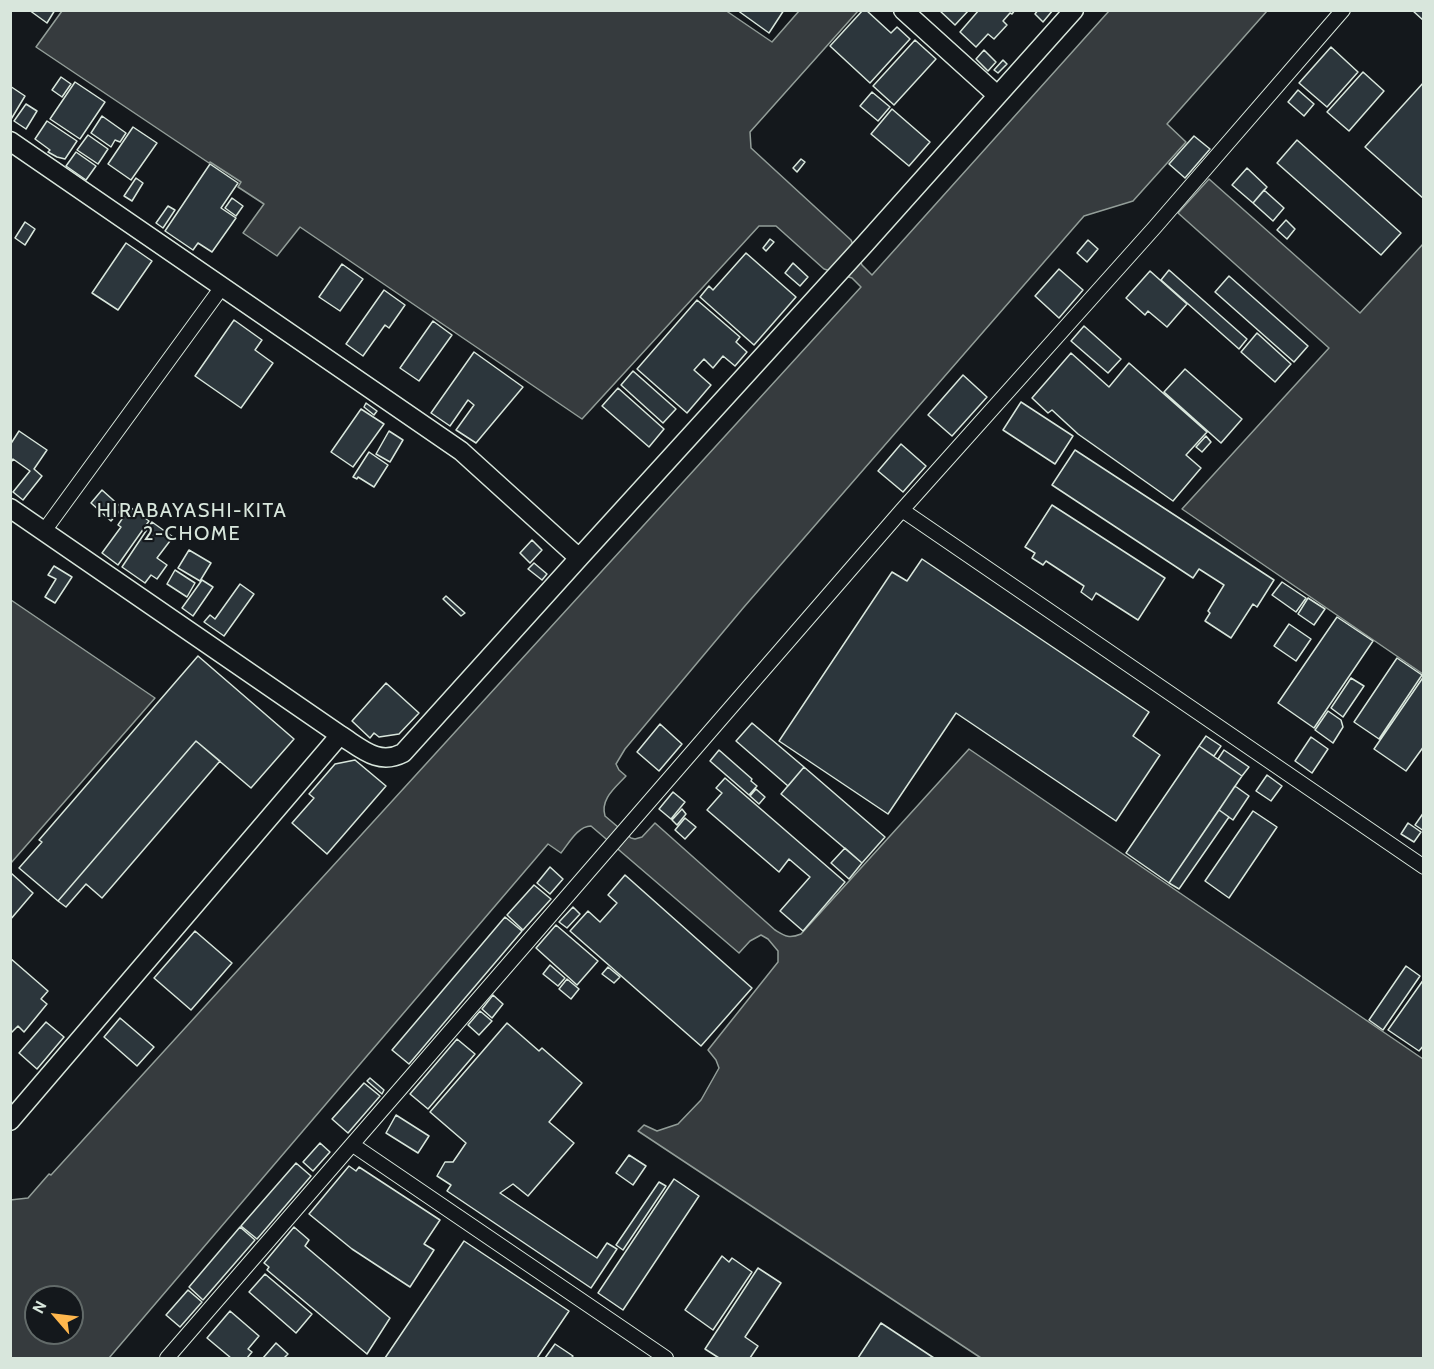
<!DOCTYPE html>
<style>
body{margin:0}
#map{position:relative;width:1434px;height:1369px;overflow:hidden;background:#14181c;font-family:Cabin,sans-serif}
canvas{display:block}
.frame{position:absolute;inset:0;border:12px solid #d8e6dc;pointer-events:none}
.north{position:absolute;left:24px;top:1285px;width:60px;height:60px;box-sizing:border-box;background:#14181c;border:2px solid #626a69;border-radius:50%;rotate:298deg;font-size:16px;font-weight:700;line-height:24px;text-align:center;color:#d8e6dc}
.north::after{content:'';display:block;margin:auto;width:21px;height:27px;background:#ffb74d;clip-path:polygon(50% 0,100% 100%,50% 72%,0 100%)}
</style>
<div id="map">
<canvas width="1434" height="1369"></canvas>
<div class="frame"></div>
<div class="north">N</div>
</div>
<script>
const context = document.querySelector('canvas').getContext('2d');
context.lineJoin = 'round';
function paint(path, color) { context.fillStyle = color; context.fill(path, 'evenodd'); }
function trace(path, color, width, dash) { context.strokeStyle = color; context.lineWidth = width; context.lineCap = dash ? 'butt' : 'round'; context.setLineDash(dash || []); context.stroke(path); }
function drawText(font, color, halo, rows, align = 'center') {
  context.font = font + ' Cabin,sans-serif'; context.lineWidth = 4.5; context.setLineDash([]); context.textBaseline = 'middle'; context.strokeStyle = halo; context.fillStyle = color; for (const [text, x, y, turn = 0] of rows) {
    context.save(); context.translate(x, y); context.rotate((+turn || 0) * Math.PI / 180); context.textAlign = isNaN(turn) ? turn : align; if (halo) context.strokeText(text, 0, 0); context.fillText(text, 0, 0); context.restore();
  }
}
const water = new Path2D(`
 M725 10 772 42 799 11H858L750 132 751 148 851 240 862 265 872 275 1109 11H1267L1167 124 1186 142 1133 201 1084 216 744 607 625 749 616 764 619 770 626 776C615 788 600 799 605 816L631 838 635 839 642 837 655 823 775 930C785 936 789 939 801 934L969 749 1423 1059V1358H981L638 1131 644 1125 657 1131 678 1124 701 1100 719 1068 716 1060 708 1050 778 962V951L768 939 761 935 750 941 739 953 591 826C578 826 569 843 561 853L548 844 109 1358H11L10 1200 28 1198 49 1174 51 1175 861 287 852 278 824 269 776 226H759L582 419 300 227 277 256 243 233 264 204 238 187 241 182 210 162 209 163 36 47 62 11ZM36 1297H72V1333H36Z
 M1209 179 1360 313 1423 244V674L1182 509 1329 348 1178 213Z
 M11 600 155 698 11 863Z`);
const building = new Path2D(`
 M29 10H55L47 23Z
 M737 10H784L769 33Z
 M863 10H866L891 33 897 27 910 39 870 83 830 46Z
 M939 10H969L955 25Z
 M979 10H1015L1012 14 1010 13 1003 21 1007 25 994 39 988 34 976 47 960 32Z
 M1038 10H1053L1043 22 1035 14Z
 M1412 10H1424V21Z
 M915 40 936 59 894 105 873 86Z
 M1331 47 1358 72 1327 107 1299 83Z
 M984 50 996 62 988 71 976 59Z
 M1003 60 1007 64 998 73 994 70Z
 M1363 72 1384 91 1349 131 1327 112Z
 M61 77 71 84 62 97 52 90Z
 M75 82 105 102 80 139 50 119Z
 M1424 82V199L1365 147Z
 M10 86 25 96 10 121Z
 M1298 90 1314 104 1304 116 1288 102Z
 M872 92 890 107 878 121 860 106Z
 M26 104 37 111 26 129 14 121Z
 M892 109 930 142 909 166 871 134Z
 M102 116 126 133 120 142 115 140 111 147 91 133Z
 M47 121 77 141 65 159 57 157 48 152 50 150 35 139Z
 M133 127 157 143 131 180 108 164Z
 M88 135 108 149 98 164 77 150Z
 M1194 136 1210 149 1185 178 1169 164Z
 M1297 140 1401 233 1381 255 1277 163Z
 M76 152 96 166 86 180 66 166Z
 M801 159 805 162 797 172 793 168Z
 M210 164 238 183 221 208 236 218 212 252 198 243 193 250 165 231Z
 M1247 168 1267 187 1253 203 1232 185Z
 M136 178 143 183 132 201 124 196Z
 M1264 190 1284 208 1273 221 1253 203Z
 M232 198 243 206 236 216 225 208Z
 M168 206 175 210 163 228 156 223Z
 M1286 220 1295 229 1287 239 1277 230Z
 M25 222 35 229 25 245 15 238Z
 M770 239 774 242 766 251 763 248Z
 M1088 240 1098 249 1087 262 1077 253Z
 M126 243 152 261 118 310 92 293Z
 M746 253 796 297 754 345 700 297 709 286 713 290Z
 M793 263 808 277 800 286 785 273Z
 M342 264 363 279 340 311 319 297Z
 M1059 269 1083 290 1059 318 1035 296Z
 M1169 270 1247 339 1239 349 1161 280Z
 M1150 271 1187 304 1167 327 1148 311 1145 315 1126 298Z
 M1229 276 1308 346 1294 362 1215 292Z
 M384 290 405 305 389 328 385 325 363 356 346 344Z
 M697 300 740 337 736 342 747 352 735 366 723 356 713 368 704 359 694 370 711 385 687 413 637 369Z
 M234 320 262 340 255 350 273 363 241 408 195 376Z
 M433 321 452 335 419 381 400 368Z
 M1084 326 1121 359 1108 373 1071 341Z
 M1257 333 1291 364 1275 382 1241 352Z
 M474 352 523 387 476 443 456 430 474 405 468 400 450 426 431 413Z
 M1071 353 1109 387 1129 363 1207 432 1186 455 1201 468 1173 501 1078 434 1052 410 1048 413 1032 398Z
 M1185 369 1242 419 1221 443 1164 392Z
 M633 371 676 409 663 423 621 385Z
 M963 375 987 397 952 436 928 415Z
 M618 388 664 429 649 447 602 406Z
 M1021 402 1073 436 1055 464 1003 430Z
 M366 403 377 411 374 415 364 407Z
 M361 409 384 424 353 467 331 452Z
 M19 431 47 450 34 469 42 476 23 500 13 492 30 471 13 459 10 464V445Z
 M389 431 403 440 390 462 376 454Z
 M1206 436 1211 442 1202 452 1196 447Z
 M901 444 926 466 903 492 878 471Z
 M1075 450 1274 580 1257 607 1253 604 1231 638 1205 621 1210 613 1208 611 1224 585 1199 569 1193 578 1052 485Z
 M369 452 388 465 374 487 358 477 357 479 353 477Z
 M102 490 122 508 111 521 91 503Z
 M1052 505 1165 578 1138 620 1096 593 1092 600 1081 592 1084 586 1046 561 1043 565 1032 558 1035 553 1025 547Z
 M130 507 149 521 118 565 102 553 121 527 118 525Z
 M152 522 173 537 157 558 167 565 157 579 151 575 145 583 122 567Z
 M532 540 542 550 530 563 520 553Z
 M189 550 211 563 200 581 178 568Z
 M922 559 1149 712 1133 736 1160 755 1116 821 956 713 888 814 779 741 892 572 907 581Z
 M534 563 547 574 542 580 528 569Z
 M54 566 72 577 55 603 45 597 56 579 48 575Z
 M175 570 195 583 187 597 167 584Z
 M202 580 213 587 193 616 182 608Z
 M1282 582 1306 598 1296 612 1272 595Z
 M240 584 254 594 224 636 204 622 210 615 215 619Z
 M446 596 465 613 461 616 443 599Z
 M1308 598 1325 609 1314 625 1298 614Z
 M1337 617 1373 641 1314 728 1278 703Z
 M1289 624 1311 639 1296 661 1274 646Z
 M198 656 294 739 251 788 196 741 58 901 19 868 42 842 39 840Z
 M1397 658 1422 675 1379 739 1354 722Z
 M1424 676V746L1406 771 1374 749Z
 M1351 678 1364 686 1343 717 1331 708Z
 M386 683 419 713 399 734 379 737 374 733 370 738 352 721Z
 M1328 711 1341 720 1343 727 1333 743 1315 730Z
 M752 723 804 767 788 786 736 741Z
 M660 724 682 744 659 771 637 752Z
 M1206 736 1221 746 1214 756 1199 746Z
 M1311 737 1328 749 1312 773 1295 761Z
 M196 741 220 761 102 898 86 884 66 907 58 901Z
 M1199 746 1242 776 1169 883 1126 853Z
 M719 750 752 779 751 781 757 786 749 795 710 761Z
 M1224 750 1249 767 1242 776 1218 759Z
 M355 760 386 786 327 854 292 823 314 798 309 794 335 764Z
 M804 767 885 837 862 863 781 794Z
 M1267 775 1282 786 1271 801 1256 791Z
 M725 778 845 882 803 931 780 911 810 877 789 859 779 872 707 810 722 793 716 788Z
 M1235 786 1249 796 1233 820 1219 810Z
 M756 789 765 797 759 804 750 796Z
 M673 792 685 802 671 819 659 809Z
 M682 809 686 814 677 825 672 820Z
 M1219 810 1229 817 1179 889 1169 883Z
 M1253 811 1277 827 1229 898 1205 881Z
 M1424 812V831L1415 825Z
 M685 818 696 827 685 839 675 830Z
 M1408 823 1421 832 1414 842 1401 834Z
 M845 848 862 863 849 879 831 863Z
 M550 867 563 879 550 894 537 883Z
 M11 873 33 893 10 920V873Z
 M625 875 752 988 701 1046 570 931 588 911 600 922 617 903 608 895Z
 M534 885 551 899 523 930 507 915Z
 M573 907 580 914 567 928 559 922Z
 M505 917 522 931 409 1064 392 1050Z
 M556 925 598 961 577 985 536 948Z
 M195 931 232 963 191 1010 154 978Z
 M10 958 48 991 41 999 47 1004 24 1032 18 1026 10 1034Z
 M550 965 565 978 558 986 543 974Z
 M1406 966 1420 976 1383 1030 1369 1020Z
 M608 967 620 977 614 983 602 974Z
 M567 979 579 989 571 999 559 989Z
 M1424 979V1045L1419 1051 1388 1030Z
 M493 995 503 1004 492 1018 482 1009Z
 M480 1011 492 1021 479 1035 468 1025Z
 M120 1018 154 1047 137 1066 104 1037Z
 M46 1022 64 1037 37 1069 19 1053Z
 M507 1023 539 1051 542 1048 582 1083 549 1122 574 1143 528 1196 513 1184 500 1193 597 1258 607 1243 617 1249 591 1288 447 1191 451 1185 437 1176 445 1162H453L466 1143 430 1112Z
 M457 1039 475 1054 428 1109 410 1094Z
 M370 1078 384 1090 382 1094 367 1081Z
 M364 1083 380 1096 348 1133 332 1119Z
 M396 1115 429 1136 418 1153 386 1133Z
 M320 1143 330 1152 313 1171 303 1162Z
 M629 1155 646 1166 633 1185 616 1173Z
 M296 1163 311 1176 257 1239 241 1226Z
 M349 1166 356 1171 359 1167 440 1220 424 1244 434 1250 410 1287 352 1249 309 1214Z
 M674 1179 699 1196 623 1310 598 1293Z
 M659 1182 666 1186 623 1250 616 1245Z
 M240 1227 255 1240 203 1300 189 1287Z
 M294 1227 309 1240 305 1246 390 1318 367 1354 267 1270 269 1267 264 1263Z
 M464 1241 569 1311 537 1358H385Z
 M722 1256 729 1262 732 1258 752 1272 713 1330 685 1310Z
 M758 1268 781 1283 745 1337 758 1346 750 1358H719L705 1349Z
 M265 1274 312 1314 296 1333 249 1292Z
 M188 1290 202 1302 180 1327 166 1315Z
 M230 1311 259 1336 248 1349 252 1352 247 1358H231L207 1338Z
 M881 1323 934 1358H858Z
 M276 1343 288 1354 284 1358H263Z
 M555 1344 573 1356 571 1358H545Z`);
const street = new Path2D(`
 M902 510 1424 867
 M44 531 222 287
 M353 1145 666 1358
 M167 1358 902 510 1155 227 1343 10`);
const secondary = new Path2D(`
 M903 10 997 95
 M10 141 461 451 579 558
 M10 508 340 735C361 748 378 766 403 753L579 558 864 245 1074 10
 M10 1121 340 735`);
const neighbourhoodNames = [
 ["HIRABAYASHI-KITA",192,511],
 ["2-CHOME",192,534]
];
paint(water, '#363b3e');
trace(water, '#939e99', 1.5);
paint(building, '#2c363c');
trace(building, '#d8e6dc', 1.5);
trace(street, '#d8e6dc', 16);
trace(secondary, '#d8e6dc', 21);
trace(street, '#14181c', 14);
trace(secondary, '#14181c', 18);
context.letterSpacing = '1.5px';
drawText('20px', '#d8e6dc', '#14181c', neighbourhoodNames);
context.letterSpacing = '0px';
</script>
